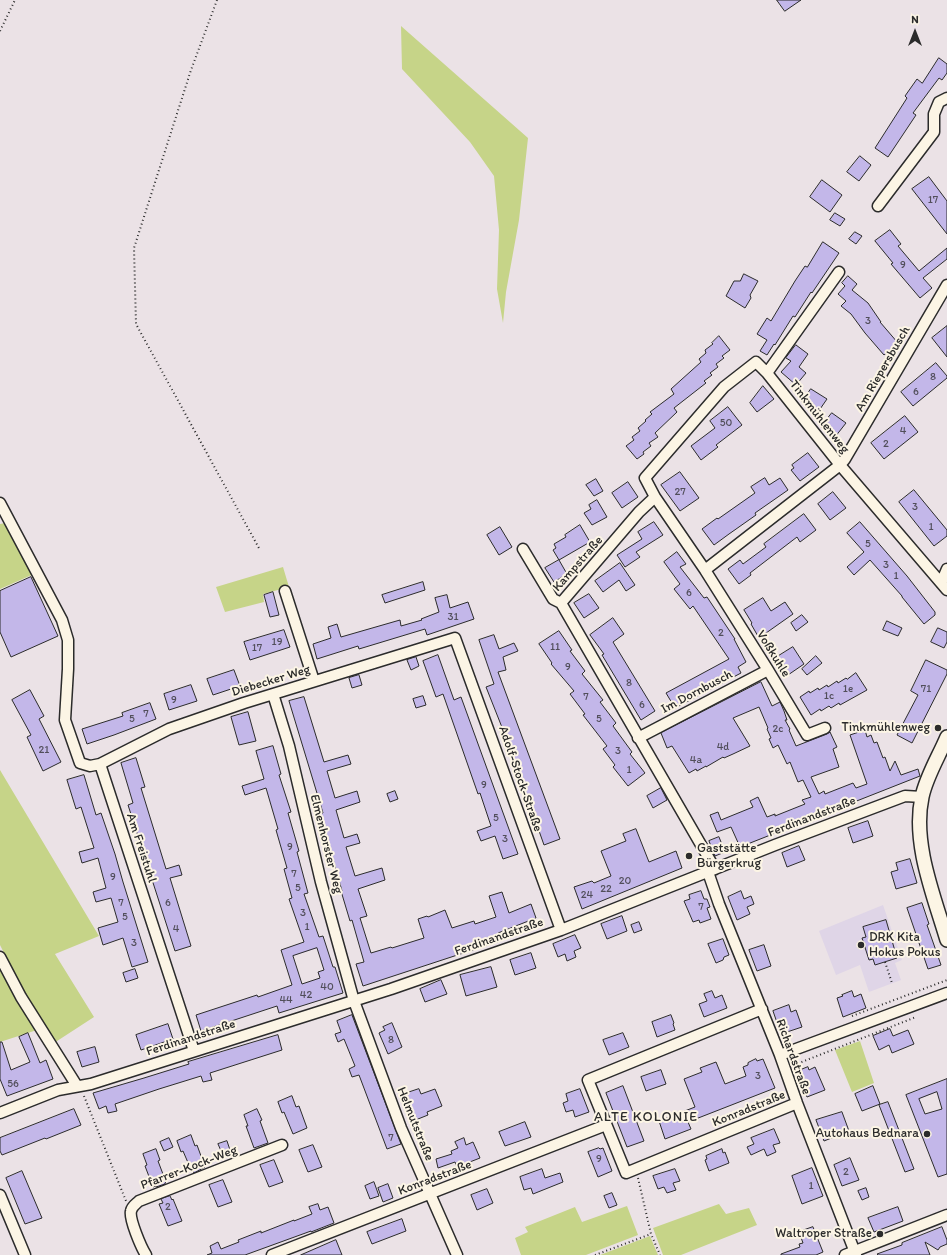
<!DOCTYPE html>
<meta charset="utf-8">
<style>
body{margin:0}
#map{position:relative;width:947px;height:1255px;overflow:hidden;background:#ebe2e6;font-family:Itim,sans-serif}
canvas{display:block}
.north{position:absolute;left:895px;top:12px;width:40px;height:40px;-webkit-text-stroke:3px #fcf5e5;paint-order:stroke;rotate:0deg;font-size:11px;font-weight:700;line-height:16px;text-align:center;color:#2b2b2b}
.north::after{content:'';display:block;margin:auto;width:14px;height:18px;background:#2b2b2b;clip-path:polygon(50% 0,100% 100%,50% 72%,0 100%)}
</style>
<div id="map">
<canvas width="947" height="1255"></canvas>
<div class="north">N</div>
</div>
<script>
const context = document.querySelector('canvas').getContext('2d');
context.lineJoin = 'round';
function paint(path, color) { context.fillStyle = color; context.fill(path, 'evenodd'); }
function trace(path, color, width, dash) { context.strokeStyle = color; context.lineWidth = width; context.lineCap = dash ? 'butt' : 'round'; context.setLineDash(dash || []); context.stroke(path); }
function drawText(font, color, halo, rows, align = 'center') {
  context.font = font + ' Itim,sans-serif'; context.lineWidth = 4; context.setLineDash([]); context.textBaseline = 'middle'; context.strokeStyle = halo; context.fillStyle = color; for (const [text, x, y, turn = 0] of rows) {
    context.save(); context.translate(x, y); context.rotate((+turn || 0) * Math.PI / 180); context.textAlign = isNaN(turn) ? turn : align; if (halo) context.strokeText(text, 0, 0); context.fillText(text, 0, 0); context.restore();
  }
}
const built = new Path2D(`
 M883 905 902 960 895 963 901 980 869 992 860 965 836 975 819 931Z`);
const green = new Path2D(`
 M401 26 528 138 519 220 506 292 503 323 497 289 499 230 494 176 470 142 402 69Z
 M6 523 34 574 0 589V524Z
 M283 567 289 587 263 594 264 602 225 612 216 587Z
 M0 770 99 936 55 954 94 1017 54 1043 23 991 0 945Z
 M0 968 37 1030 0 1042Z
 M860 1041 874 1083 852 1092 835 1050Z
 M719 1204 726 1214 749 1208 757 1225 681 1255H663L653 1228Z
 M627 1206 638 1235 586 1255H521L515 1238 528 1232 525 1227 575 1207 582 1222Z
 M650 1236 658 1255H600Z`);
const building = new Path2D(`
 M777 0H801L785 11Z
 M939 58 947 64V73L942 80 939 78 913 113 916 115 888 157 875 148 907 98 905 96 917 79 922 83Z
 M860 156 871 165 859 181 847 172Z
 M929 177 947 201V234L912 189Z
 M822 180 842 195 830 212 810 197Z
 M835 213 845 219 840 226 830 220Z
 M890 230 901 244 898 246 919 271 947 248V259L923 278 932 288 920 298 891 264 893 263 875 241Z
 M855 232 862 236 856 244 849 239Z
 M823 242 839 253 812 293 811 292 795 317 793 316 775 345 774 344 767 355 760 351 767 340 757 334 767 318 771 321 795 281 805 266 807 267Z
 M744 274 758 281 750 295 751 298 745 308 726 296 734 281H740Z
 M848 276 857 284 852 290 868 303 881 322H880L898 343 884 355 865 333 851 314 841 306 846 301 838 294 845 286 842 283Z
 M947 326V357L932 338Z
 M719 336 730 350 722 356 724 358 716 364 718 367 710 373 712 375 704 381 706 383 674 408 677 412 655 433 658 437 649 443 651 446 643 452 644 454 637 459 626 446 634 440 632 437 640 431 638 428 646 421 645 420 652 414 650 412 674 394 671 389 701 362 699 359 706 353 705 350 713 344 712 343Z
 M796 345 808 354 799 367 806 373 796 385 781 372 791 361 786 358Z
 M936 363 947 376V378L913 406 901 392Z
 M763 386 774 399 757 412 750 403Z
 M811 389 827 399 818 412 802 402Z
 M728 407 742 425 716 445 718 447 701 460 691 446 715 428 710 421Z
 M832 413 846 423 835 437 821 427Z
 M905 416 918 432 884 459 871 443Z
 M808 453 819 467 800 481 791 470 794 468 792 465Z
 M680 472 699 498 680 511 661 485Z
 M765 478 769 485 780 478 788 490 755 513 756 515 729 534 714 545 702 529 717 518 718 519 755 493 751 487Z
 M596 479 603 491 594 496 586 485Z
 M628 482 638 497 622 508 612 493Z
 M914 490 947 530V536L934 546 899 502Z
 M833 492 846 508 830 520 818 504Z
 M597 500 607 517 592 525 584 513 591 509 589 505Z
 M804 514 816 530 800 542 797 537 750 573 751 575 739 584 728 569 740 560 743 564 766 547 764 544Z
 M654 522 663 535 636 552 640 557 625 567 617 555 642 539 638 532Z
 M860 522 907 576 935 612V615L924 624 902 597V596L870 560 854 575 847 567 864 552 847 533Z
 M580 525 590 542 559 560 553 550 556 548 554 544 566 537 565 535Z
 M500 527 512 547 499 555 487 535Z
 M677 552 686 564 680 567 704 598 707 597 735 639H734L746 662 738 667 741 673 675 708 666 693 729 659 693 606 690 609 674 589 680 584 664 562Z
 M559 560 567 574 554 582 545 568Z
 M620 563 635 585 626 591 619 580 603 592 595 581Z
 M31 577 58 636 11 657 0 632V591Z
 M423 582 425 590 385 603 382 595Z
 M273 592 279 615 270 617 264 595Z
 M589 594 599 608 584 618 574 603Z
 M447 595 450 608 468 602 474 619 427 635 425 629 359 649 358 646 317 659 313 644 331 638 328 627 337 624 341 637 400 620 401 626 422 620 421 619 439 612 435 598Z
 M763 598 771 611 785 602 793 614 759 638 751 624 752 623 744 610Z
 M802 615 808 622 796 631 791 623Z
 M613 618 624 634 613 642 655 711 641 720 602 655 604 654 590 635Z
 M887 621 902 628 898 636 883 630Z
 M938 628 947 632V642L944 648 931 642Z
 M284 630 290 647 250 660 244 642Z
 M559 631 572 650 570 651 585 671 582 674 603 700 600 702 616 723 613 726 632 752 630 754 645 773 628 786 613 767 615 765 603 749 607 746 583 715 585 714 570 694 574 691 551 664 552 663 539 644Z
 M494 635 499 649 514 643 518 651 503 657 506 670 498 672 560 839 544 845 532 811H531L509 745 486 687 494 684 479 640Z
 M793 647 804 664 788 675 777 657Z
 M438 655 454 700 461 697 518 854 503 859 495 836 481 841 477 831 491 826 480 793 478 794 443 694 436 697 423 661Z
 M816 656 822 663 807 675 802 669Z
 M416 657 419 666 411 670 407 660Z
 M926 660 947 670V674L912 743 897 735 918 695 911 691Z
 M234 670 240 686 213 695 207 679Z
 M856 673 867 690 840 705 839 703 831 708 829 706 821 711 820 709 811 715 800 697 809 691 810 693 818 688 819 690 827 685 828 687 837 681 838 683 846 678 847 679Z
 M359 675 362 685 352 688 349 678Z
 M761 682 772 706 780 702 784 711 787 720H785L790 729 789 730 796 746 827 734 830 732 837 747 833 749 839 767 811 777 819 794 824 791 825 794 853 783 856 788 867 784 850 735 865 730 867 737 871 735 874 743 877 742 883 758 885 757 890 771 895 761 901 775 918 769 920 776 740 847 731 827 717 832 710 815 718 812 721 820 753 807 750 801 758 797 767 817 775 814V816L805 804 802 800 811 797 803 780 798 782 790 762 787 764 778 745 773 748 769 739 771 738 767 729 768 728 759 707 733 718 750 746 733 754 724 758 723 757 706 767V766L697 771 696 769 689 773 672 746 667 748 661 733Z
 M191 685 197 701 169 710 164 694Z
 M30 690 44 716 39 719 61 762 43 771 27 737 31 735 12 700Z
 M423 696 426 705 416 708 413 699Z
 M304 697 324 762 348 755 351 764 327 771 335 798 357 791 360 802 336 810 344 838 357 834 360 843 346 847 355 876 382 868 385 880 358 889 367 916 360 918 371 953 391 947 392 948 424 938 418 919 427 916 428 917 445 910 452 928 474 921 475 924 496 917 489 896 502 892 509 913 531 904 536 918 498 933 500 941 363 986 356 964 364 962 352 920 350 921 341 891H342L320 813H323L289 701Z
 M150 703 156 719 114 735 87 744 82 729 123 716 122 713Z
 M248 712 256 741 239 745 231 717Z
 M273 746 281 774 279 775 291 812 288 813 299 851 297 852 308 893 304 894 319 937 323 936 333 967H335L343 993 279 1013 277 1006 201 1031 196 1015 257 995 258 997 292 985 281 950 304 942 289 899 292 898 284 869 287 868 276 830 278 829 266 788 245 795 242 786 264 779 256 751ZM317 948 324 970 318 972 320 978 302 984 293 956Z
 M136 758 145 787 141 788 166 869 179 865 182 875 170 878 191 946 175 951 128 805 133 803 121 763Z
 M84 775 96 815 101 813 115 854 123 882 148 962 132 967 123 938 103 945 98 928 118 922 111 898 96 902 93 892 106 888 98 858 82 863 79 852 94 848 81 807 76 809 67 780Z
 M661 788 667 800 653 808 647 796Z
 M395 791 398 799 390 802 387 794Z
 M868 821 873 836 853 843 848 828Z
 M636 829 649 862 676 851 682 868 582 909 574 887 592 881 594 883 611 876 601 851 626 841 623 834Z
 M719 837 725 852 715 856 709 841Z
 M799 846 805 860 787 867 782 853Z
 M910 859 917 883 896 889 891 872 898 870 896 863Z
 M701 891 704 899H707L710 907 707 908 711 919 700 923 699 920 693 922 684 901 690 899 689 895Z
 M741 891 744 899 751 896 754 904 747 907 750 914 737 920 728 897Z
 M922 903 929 924 927 925 941 965 928 969 907 908Z
 M622 916 627 931 607 939 601 924Z
 M886 920 897 958 875 965 873 959 869 960 862 938 866 937 863 927Z
 M639 922 642 930 634 933 631 925Z
 M575 935 581 948 574 951 576 957 567 961 565 954 558 957 553 944Z
 M723 939 729 955 724 957 723 960 716 963 708 944Z
 M764 945 771 966 757 971 749 950Z
 M531 953 536 968 515 975 510 960Z
 M491 967 497 987 466 996 460 975Z
 M135 969 138 978 126 982 123 973Z
 M441 980 447 994 425 1002 420 989Z
 M712 991 715 998 722 995 727 1008 704 1017 699 1004 707 1001 704 994Z
 M852 991 854 997 861 994 866 1008 843 1017 837 998 843 996 842 995Z
 M789 1005 791 1012 796 1010 802 1027 781 1034 773 1011Z
 M352 1015 401 1144 387 1149 359 1075 352 1077 349 1069 355 1066 344 1039 338 1042 335 1034 341 1032 337 1021Z
 M671 1015 674 1023 673 1024 675 1030 657 1037 652 1022Z
 M392 1023 402 1047 388 1054 379 1033 385 1030 383 1027Z
 M168 1024 173 1039 141 1050 136 1035Z
 M890 1029 893 1036 908 1030 914 1044 892 1053 889 1045 879 1050 873 1036Z
 M28 1033 40 1063 46 1060 53 1079 7 1096 0 1079V1042H2L11 1070 30 1062 19 1037Z
 M623 1033 629 1047 609 1055 603 1040Z
 M278 1035 282 1050 210 1073 212 1080 203 1082 201 1076 159 1089 115 1104 117 1111 108 1113 106 1106 99 1109 93 1093 144 1078 189 1064 188 1062Z
 M95 1047 99 1062 82 1067 77 1052Z
 M756 1059 757 1061 763 1059 775 1088 688 1122 691 1129 665 1139 659 1121 695 1107 684 1079 702 1072 700 1068 716 1062 725 1084 746 1076 743 1067 748 1065V1063Z
 M808 1067 809 1070 815 1067 825 1090 807 1097 796 1072Z
 M661 1070 666 1084 646 1091 641 1077Z
 M947 1079V1174L938 1177 906 1095ZM937 1092 942 1109 925 1114 919 1099Z
 M623 1086 644 1141 627 1147 606 1093Z
 M873 1086 880 1104 862 1111 855 1094Z
 M419 1089 421 1094 435 1089 442 1106 427 1112 428 1115 413 1121 404 1094Z
 M580 1089 589 1112 575 1117 573 1110 566 1112 563 1103 568 1101 566 1094Z
 M292 1096 296 1107 299 1106 307 1128 293 1134 284 1112 282 1113 278 1102Z
 M888 1102 914 1169 905 1172 879 1105Z
 M74 1109 81 1125 46 1139 45 1138 2 1155 0 1151V1138Z
 M257 1109 262 1120 260 1121 268 1143 254 1148 246 1126H248L244 1115Z
 M842 1112 849 1131 824 1141 816 1120Z
 M525 1122 531 1137 505 1146 499 1132Z
 M774 1129 780 1143 773 1145 776 1152 767 1156 764 1149 751 1155 747 1147 754 1144 751 1138Z
 M191 1135 195 1146 197 1145 205 1167 194 1173 193 1171 192 1172 183 1151 181 1152 177 1141Z
 M169 1138 173 1147 164 1151 160 1142Z
 M464 1138 466 1145 473 1142 480 1158 457 1167 455 1162 438 1168 436 1159 452 1154 451 1151 458 1148 455 1142Z
 M227 1141 230 1150 222 1153 218 1144Z
 M313 1145 322 1167 308 1172 299 1150Z
 M599 1148 600 1149 603 1148 612 1171 598 1177 588 1152Z
 M156 1149 160 1160 158 1161 166 1182 165 1183V1184L156 1187V1186L153 1187 145 1166 147 1165 143 1154Z
 M722 1149 723 1153 725 1152 729 1163 709 1171 705 1160 707 1159 706 1156Z
 M850 1158 859 1180 842 1186 834 1165Z
 M274 1160 283 1182 269 1187 260 1165Z
 M812 1168 823 1196 802 1204 792 1176Z
 M542 1169 545 1178 560 1173 563 1182 533 1194 531 1188 524 1190 520 1177Z
 M675 1169 680 1181 673 1183 676 1190 667 1193 664 1187 658 1189 653 1176Z
 M22 1171 42 1218 25 1224 6 1178Z
 M223 1180 232 1202 218 1207 209 1185Z
 M374 1182 379 1196 370 1199 365 1186Z
 M388 1184 393 1198 383 1202 378 1188Z
 M866 1188 869 1197 862 1200 858 1191Z
 M487 1189 493 1203 477 1210 471 1195Z
 M612 1193 617 1205 609 1208 604 1196Z
 M170 1196 172 1200 173 1199 182 1221 168 1226 159 1204 163 1203 161 1199Z
 M318 1204 320 1210 328 1207 334 1223 311 1232V1231L245 1255H207L212 1253 210 1246 218 1242 221 1249 239 1242 238 1240 261 1231V1233L294 1220V1221L312 1214 309 1207Z
 M898 1207 903 1221 874 1232 868 1218Z
 M402 1219 406 1231 372 1244 367 1232Z
 M813 1227 823 1252 816 1255H781V1254L800 1247 799 1244 803 1243 799 1232Z
 M942 1227 947 1240V1244L940 1247 938 1250 925 1242 930 1255H878L877 1254 902 1245V1243Z
 M336 1240 342 1255H301Z`);
const path = new Path2D(`
 M217 0 191 70 134 248 136 324 260 550
 M0 31 15 0
 M885 962 892 983
 M852 1016 947 980V981
 M794 1065 916 1017
 M84 1096 126 1201
 M638 1178 651 1234 660 1255
 M595 1255 651 1234`);
const minor = new Path2D(`
 M878 206 934 132V114L939 102 947 98
 M839 272 767 373 840 465 947 590
 M655 497 705 570 768 670 807 735 825 728
 M0 503 62 620 68 640V669L65 720 80 763 90 766 100 764 169 729 244 703 455 638 561 930
 M523 549 553 599 561 603
 M705 570 840 465 845 459 947 285
 M941 583 947 569
 M285 591 314 681
 M273 694 289 746 321 882 354 1001 401 1128 457 1255
 M638 738 768 670
 M100 764 194 1051
 M715 869 561 603 639 512 655 497 645 478 724 387 756 362 767 373
 M708 872 719 904 780 1055 797 1103 856 1255
 M0 957 21 997 77 1086
 M762 1009 588 1080 626 1173 797 1103
 M780 1055 947 993
 M0 1113 58 1090 91 1084 391 989 561 930 775 845 905 796 922 797
 M0 1195 25 1255
 M146 1255C141 1247 129 1219 131 1211 132 1206 136 1204 139 1201L282 1145
 M272 1255 606 1125
 M845 1255 947 1215`);
const major = new Path2D(`
 M947 737C939 756 926 777 922 797 912 843 934 896 947 940`);
const markers = [
 [938,728,4,"#2b2b2b"],
 [689,856,4,"#2b2b2b"],
 [861,945,4,"#2b2b2b"],
 [927,1134,4,"#2b2b2b"],
 [880,1234,4,"#2b2b2b"]
];
const numberNames = [
 ["17",933,200],
 ["9",903,265],
 ["3",868,321],
 ["8",933,377],
 ["6",916,392],
 ["50",726,423],
 ["4",903,431],
 ["2",886,444],
 ["27",680,492],
 ["3",915,507],
 ["1",931,527],
 ["5",868,544],
 ["3",886,565],
 ["1",896,576],
 ["6",689,593],
 ["31",453,617],
 ["2",721,633],
 ["19",277,642],
 ["11",555,647],
 ["17",257,648],
 ["9",568,667],
 ["8",629,683],
 ["1e",848,689],
 ["71",926,689],
 ["1c",829,696],
 ["7",586,697],
 ["9",174,700],
 ["6",642,705],
 ["7",146,714],
 ["5",132,719],
 ["5",599,719],
 ["2c",778,729],
 ["4d",723,747],
 ["21",44,750],
 ["3",618,751],
 ["4a",696,760],
 ["1",629,770],
 ["9",484,785],
 ["5",496,818],
 ["3",505,839],
 ["9",290,847],
 ["7",294,874],
 ["9",113,877],
 ["20",625,881],
 ["5",298,888],
 ["22",606,889],
 ["24",587,895],
 ["7",121,903],
 ["6",168,903],
 ["7",701,907],
 ["3",303,913],
 ["5",125,917],
 ["1",307,927],
 ["4",176,929],
 ["3",134,943],
 ["40",327,987],
 ["42",306,995],
 ["44",286,1000],
 ["8",391,1040],
 ["3",758,1076],
 ["56",13,1084],
 ["7",391,1138],
 ["9",599,1159],
 ["2",846,1172],
 ["1",811,1186],
 ["2",168,1207]
];
const streetNames = [
 ["Am Riepersbusch",883,369,-60],
 ["Tinkmühlenweg",819,417,52],
 ["Kampstraße",578,564,-49],
 ["Voßkuhle",773,654,58],
 ["Diebecker Weg",271,681,-17],
 ["Im Dornbusch",697,692,-28],
 ["Adolf-Stock-Straße",520,779,71],
 ["Ferdinandstraße",812,817,-21],
 ["Elmenhorster Weg",326,844,76],
 ["Am Freistuhl",141,848,72],
 ["Ferdinandstraße",499,937,-19],
 ["Ferdinandstraße",191,1038,-18],
 ["Richardstraße",793,1057,70],
 ["Konradstraße",749,1109,-22],
 ["Helmutstraße",415,1124,68],
 ["Pfarrer-Kock-Weg",189,1168,-21],
 ["Konradstraße",435,1178,-21]
];
const poiNames = [
 ["Tinkmühlenweg",930,728],
 ["Gaststätte",697,849,"left"],
 ["Bürgerkrug",697,864,"left"],
 ["DRK Kita",869,938,"left"],
 ["Hokus Pokus",869,953,"left"],
 ["Autohaus Bednara",919,1134],
 ["Waltroper Straße",872,1234]
];
const neighbourhoodNames = [
 ["ALTE KOLONIE",646,1117]
];
paint(built, '#dfd5e7');
paint(green, '#c6d488');
paint(building, '#c3b7e9');
trace(building, '#2b2b2b', 1);
trace(minor, '#2b2b2b', 13);
trace(major, '#2b2b2b', 16);
trace(path, '#2b2b2b', 2, [1, 3]);
trace(minor, '#fcf5e5', 10);
trace(major, '#fcf5e5', 13);
for (const [x, y, r, color] of markers) { const dot = new Path2D(); dot.arc(x, y, r, 0, 2 * Math.PI); context.fillStyle = color; context.fill(dot); trace(dot, '#fcf5e5', 1.5); }
drawText('11px', '#514e5a', null, numberNames);
drawText('13px', '#2b2b2b', '#fcf5e5', streetNames);
drawText('13px', '#2b2b2b', '#fcf5e5', poiNames, 'right');
context.letterSpacing = '1px';
drawText('14px', '#2b2b2b', '#fcf5e5', neighbourhoodNames);
context.letterSpacing = '0px';
</script>
